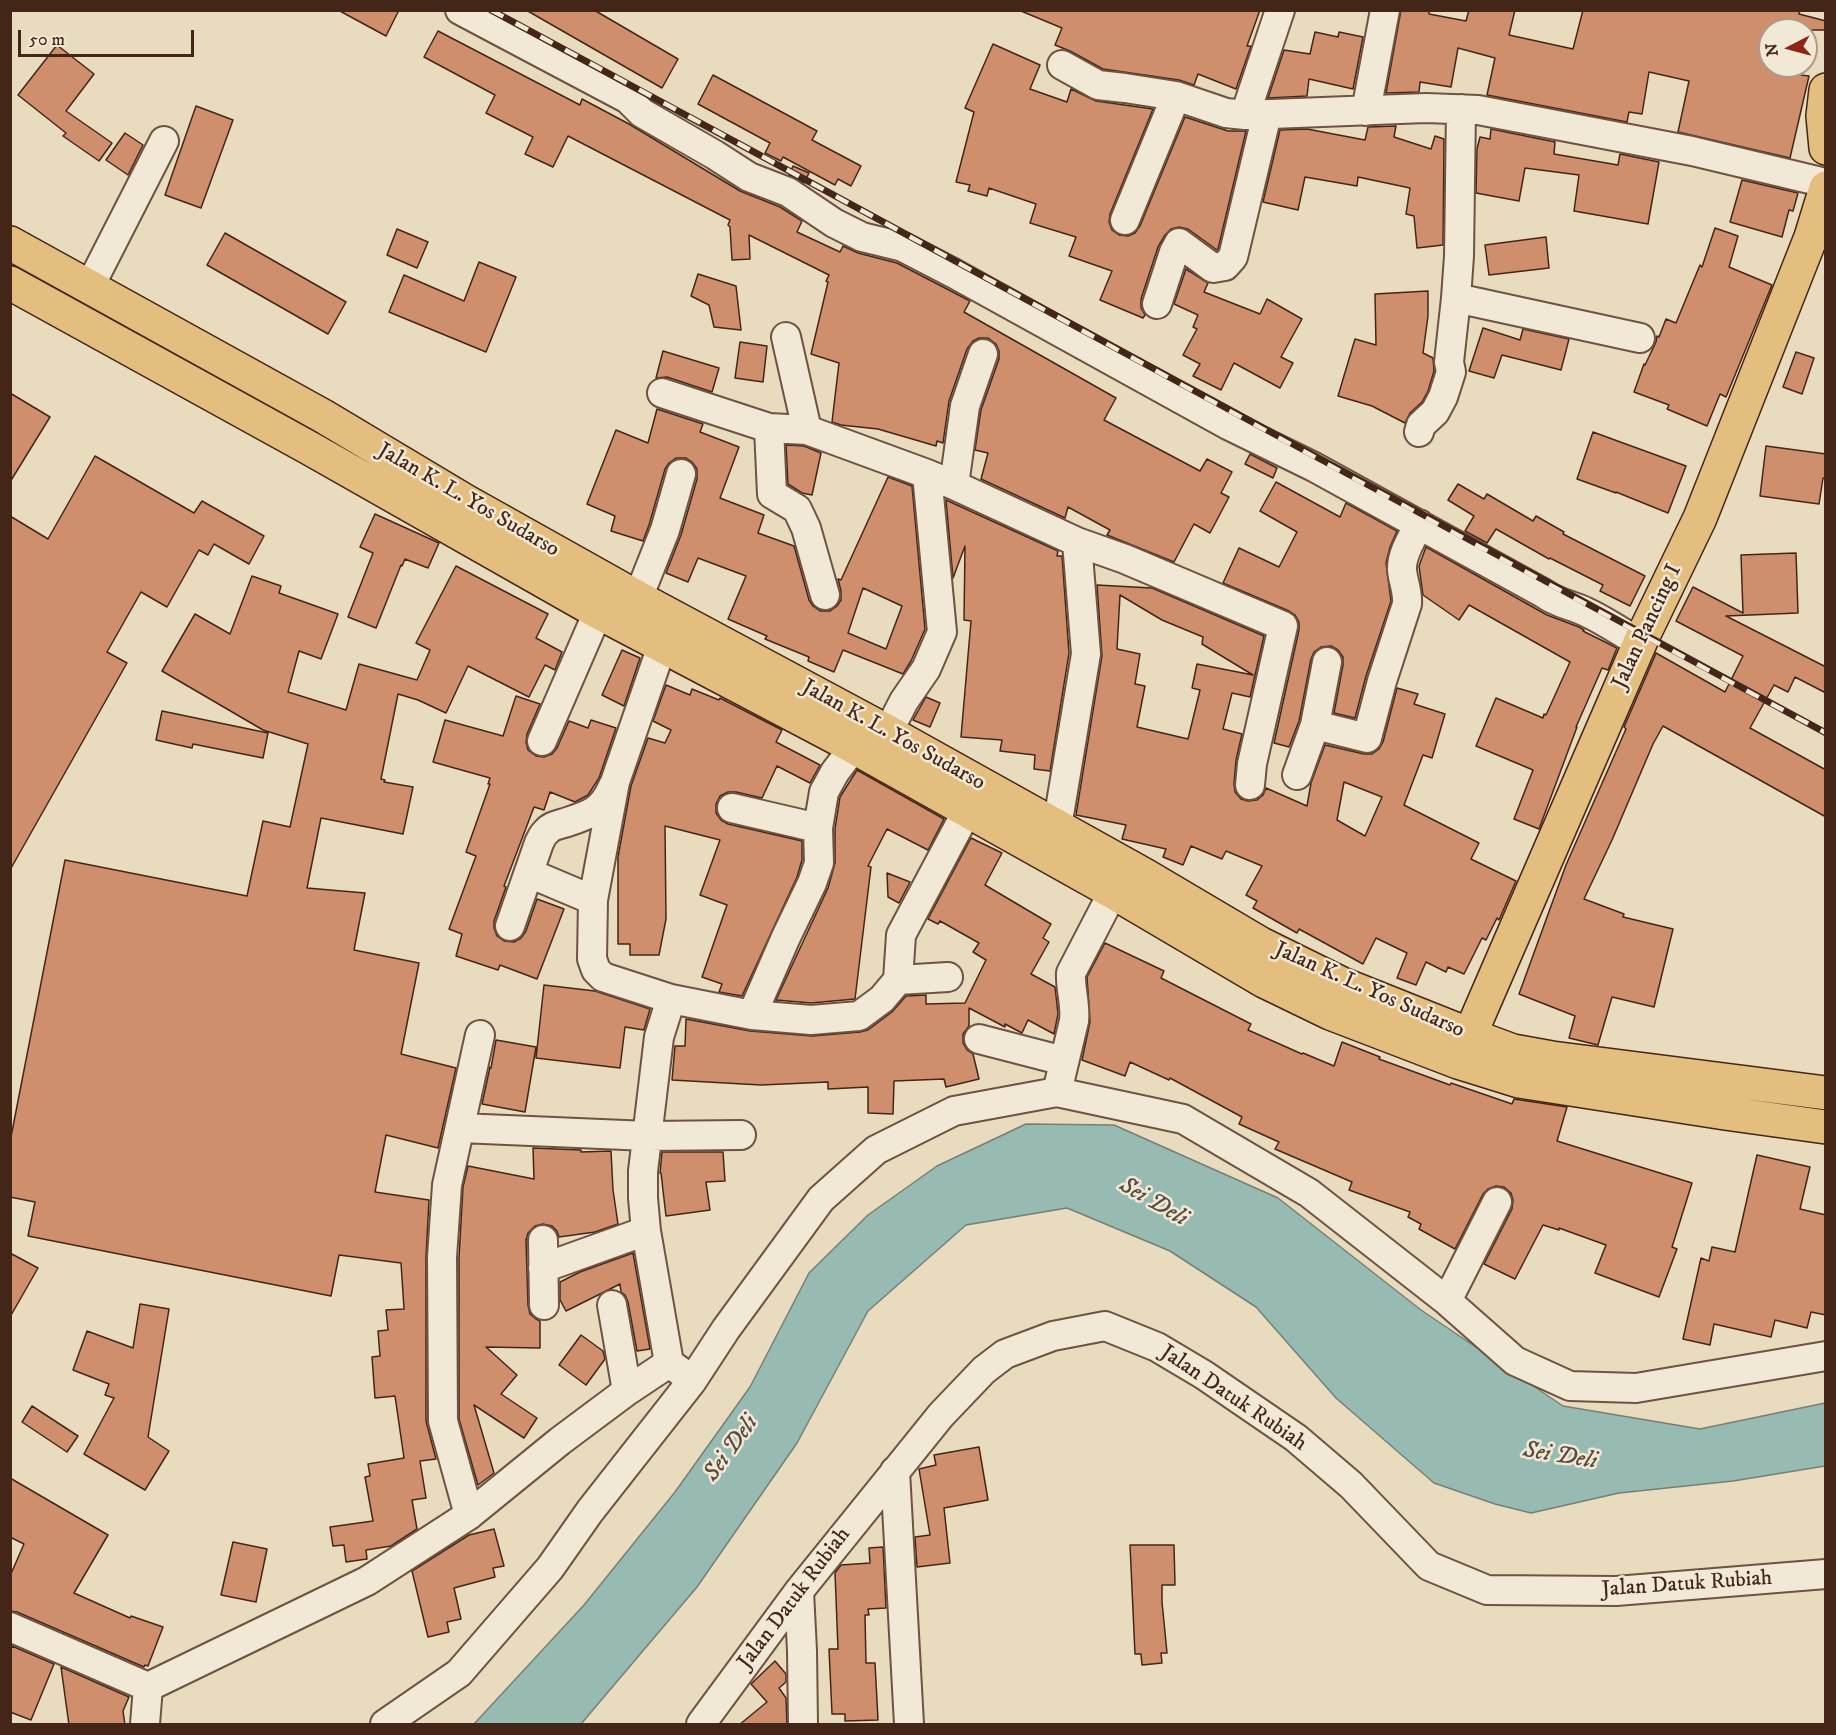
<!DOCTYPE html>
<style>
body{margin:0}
#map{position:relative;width:1836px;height:1735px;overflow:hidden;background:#e9dbbe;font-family:"IM FELL DW Pica",serif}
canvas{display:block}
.frame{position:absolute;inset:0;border:12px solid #442619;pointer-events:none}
.north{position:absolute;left:1758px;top:18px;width:60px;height:60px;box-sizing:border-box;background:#f1e8d5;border:2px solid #ac9a8a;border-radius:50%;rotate:264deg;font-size:16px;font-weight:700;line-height:24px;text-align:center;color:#442619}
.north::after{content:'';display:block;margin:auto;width:21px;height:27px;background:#8f2418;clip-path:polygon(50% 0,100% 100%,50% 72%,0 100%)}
.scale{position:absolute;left:18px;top:30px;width:176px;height:27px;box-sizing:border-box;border:3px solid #442619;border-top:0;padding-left:8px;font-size:18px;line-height:21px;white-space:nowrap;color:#442619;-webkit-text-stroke:4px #f1e8d5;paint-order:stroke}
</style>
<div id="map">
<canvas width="1836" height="1735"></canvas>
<div class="frame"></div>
<div class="north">N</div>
<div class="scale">50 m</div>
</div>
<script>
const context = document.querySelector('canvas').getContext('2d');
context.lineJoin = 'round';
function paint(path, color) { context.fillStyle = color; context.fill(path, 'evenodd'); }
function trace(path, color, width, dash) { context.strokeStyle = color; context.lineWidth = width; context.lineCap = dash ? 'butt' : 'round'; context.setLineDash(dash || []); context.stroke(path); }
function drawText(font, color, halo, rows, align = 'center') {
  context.font = font + ' "IM FELL DW Pica",serif'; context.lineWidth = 5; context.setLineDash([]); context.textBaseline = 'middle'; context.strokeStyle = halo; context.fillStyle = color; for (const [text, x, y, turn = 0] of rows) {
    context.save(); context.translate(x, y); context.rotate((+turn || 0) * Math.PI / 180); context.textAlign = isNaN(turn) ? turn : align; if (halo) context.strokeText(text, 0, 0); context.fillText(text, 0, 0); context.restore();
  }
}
const water = new Path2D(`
 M1026 1124 1114 1125 1278 1198 1421 1310 1563 1406 1700 1429 1825 1403V1466L1733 1481 1619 1493 1531 1513 1495 1504 1434 1483 1336 1398 1256 1307 1170 1251 1067 1208 966 1225 868 1311 797 1443 697 1587 581 1724H474L584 1605 675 1492 750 1387 809 1273 868 1215 937 1166Z`);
const building = new Path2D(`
 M338 10H399L386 36Z
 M526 10H594L678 59 662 88Z
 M1260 10 1247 46H1251L1236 89 1198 74 1194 85 1179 80 1103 69 1070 51 1055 45 1062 28 1021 11Z
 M1401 10H1429V14L1466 21 1469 10H1515L1509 35 1573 49 1583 10H1800L1799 14 1826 21V30H1770V66H1803L1801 75 1809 76 1790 158 1678 132 1689 81 1649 72 1642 114 1629 112 1627 122 1487 95 1495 58 1458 48 1451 87 1420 82 1419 92 1386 93Z
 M438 31 580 105 582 99 629 124 740 191 780 207 802 221 797 232 840 252 843 246 858 253 897 263 970 301 964 312 1116 398 1104 420 1200 471 1207 459 1232 472 1221 493 1229 497 1210 533 1194 524 1174 562 1107 535 1110 530 1068 507 1065 518 981 479 988 453 975 450 981 410 999 359V351L996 344 988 338H979L973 341 967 349 949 401 943 443 937 441 936 446 878 429 841 425 832 422 839 363 811 354 828 282 826 281 829 275 749 235 750 259 732 260 730 227 728 225 730 220 568 136 553 167 525 154 533 137 486 113 495 95 424 57Z
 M1315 32 1338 37 1339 32 1363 37 1353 89 1309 79 1307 96 1268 98 1284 50 1310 54Z
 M993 44 1040 65 1030 89 1067 102 1071 89 1096 101 1153 109 1110 214 1109 222 1112 230 1119 235 1128 236 1135 233 1140 226 1185 117 1228 131H1246L1218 249 1217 250 1188 229 1179 227 1171 229 1165 235 1158 247 1141 299V308L1145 315 1143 318 1100 300 1112 271 1069 256 1076 237 1030 223 1036 204 989 188 987 196 968 191 970 185 956 182 974 112 965 108Z
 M57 45 94 74 66 111 112 143 99 161 63 136 66 133 18 95Z
 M713 75 817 131 812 140 861 166 851 186 838 179 835 185 783 157 781 161 765 153 770 143 698 104Z
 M196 106 233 120 201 208 165 195Z
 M1396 126 1394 137 1431 149 1435 136 1444 139 1443 245 1417 248 1414 216 1406 214 1410 188 1358 177 1357 186 1305 177 1298 210 1263 202 1280 130 1307 129 1365 140 1368 127Z
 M1491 129 1555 142 1554 154 1618 165 1620 154 1659 162 1648 224 1574 211 1579 175 1525 168 1519 201 1476 193 1477 149 1480 137 1490 139Z
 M125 133 143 145 128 175 106 160Z
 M793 166 809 173 804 183 789 175Z
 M1742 180 1798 193 1793 211 1789 210 1782 237 1730 222Z
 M1715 228 1738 236 1729 267 1772 285 1726 397 1720 394 1707 426 1667 409 1669 405 1634 392 1644 364 1645 365 1656 342 1657 336 1659 337 1666 319 1676 323 1700 265 1702 267Z
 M397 229 428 242 417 268 387 255Z
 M225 233 346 302 328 334 207 265Z
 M1546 237 1549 268 1489 275 1485 245Z
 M479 262 516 277 486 352 389 312 404 275 464 301Z
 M1186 269 1208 283 1204 292 1260 314 1267 299 1302 319 1281 357 1293 363 1280 388 1234 363 1221 390 1193 376 1200 364 1183 355 1197 329 1193 327 1198 315 1174 304Z
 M698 274 736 286 741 330 714 327 709 305 691 296Z
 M1428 291V316L1423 353 1433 358 1434 371 1428 391 1422 402 1410 413 1405 423 1372 406 1338 396 1355 339 1376 345 1375 294Z
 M1483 328 1520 340 1523 329 1569 339 1561 370 1502 355 1494 378 1469 371Z
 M740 342 767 346 763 382 735 378Z
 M663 351 719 368 712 392 667 377 656 378Z
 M1796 352 1814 358 1802 394 1783 387Z
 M10 393 50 417 10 482Z
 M657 409 703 424 700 432 739 447 720 498 764 515 758 533 794 546 809 600 813 606 820 611H830L837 606 841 600V591L838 579 841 580 888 477 912 486 925 629 911 661 903 674 843 650 834 672 808 661 809 657 765 639 767 636 728 619 746 576 698 558 688 582 666 573 681 535 697 479V469L692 462 686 458H676L669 463 665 469 649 525 643 541 611 531 615 516 587 504 616 430 648 443ZM863 588 902 606 886 649 848 633Z
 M1593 432 1686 466 1668 513 1616 492V493L1577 479Z
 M786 445 804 446 821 453 812 495 802 493 788 484Z
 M1766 446 1826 454V478H1823L1819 504 1760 496Z
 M1250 454 1277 468 1273 478 1245 464Z
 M95 456 194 513 202 501 264 536 249 564 214 544 208 555 199 550 167 607 141 592 107 652 127 663 10 870V516L48 539Z
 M1276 482 1340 517 1346 503 1397 531 1390 547 1386 563 1391 601 1366 676 1355 718 1334 713 1343 665V657L1338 650 1331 646 1321 647 1314 652 1311 659 1299 721 1289 747 1274 743 1299 630V622L1295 615 1289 611 1223 583 1239 548 1279 567 1297 532 1260 511Z
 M1458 484 1484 499 1487 494 1533 521 1536 516 1564 532 1563 534 1645 576 1630 606 1600 591 1603 585 1550 558 1549 559 1496 529 1487 543 1465 531 1474 516 1448 500Z
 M946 500 1058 551 1057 556H1062L1069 653 1050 771 1034 769 1035 755 1000 751 1002 740 961 737 971 621 964 620 965 546 953 578Z
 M375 514 439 543 428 568 405 559 402 566 401 565 376 628 348 617 373 553 360 547Z
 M1426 547 1547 615 1579 627 1584 630 1583 631 1617 648 1608 670 1602 668 1576 727H1577L1539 829 1514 819 1533 770 1476 746 1496 698 1543 718 1544 714 1546 715 1570 662 1469 605 1459 620 1423 595 1419 566Z
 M1796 553 1798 613 1726 616 1826 667V693L1795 677 1788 692 1774 685 1750 728 1826 770V817L1663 726 1653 744 1612 840 1584 899 1624 914 1623 917 1673 929 1654 1007 1612 997 1598 1045 1569 1038 1575 1016 1519 994 1566 865 1626 729 1624 727 1654 658 1656 653 1725 692 1743 656 1676 621 1693 587 1743 613 1741 555Z
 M456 566 548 614 536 638 562 652 555 670 545 665 529 697 468 666 446 713 418 700 398 694 381 779 385 780 384 782 413 787 403 834 321 818 307 888 365 893 354 950 419 963 401 1054 456 1068 438 1148 386 1135 375 1192 429 1200 426 1257V1421L436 1459 420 1461 426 1498 412 1500 417 1529 391 1546 366 1550 367 1559 346 1562 344 1545 333 1546 330 1527 373 1521 365 1477 370 1476 368 1464 404 1458 395 1396 375 1398 372 1357 380 1356 378 1331 388 1330 386 1310 404 1309 401 1263 339 1255 331 1296 28 1236 35 1202 10 1197V1142L65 860 247 896 263 821 290 827 308 744 263 730 162 671 195 614 230 634 252 576 281 586 279 593 338 614 321 659 299 651 288 692 346 710 359 664 417 680 430 650 416 643Z
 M1097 585 1152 588 1264 636 1250 697 1232 693 1223 729 1242 734 1236 760 1234 784 1235 792 1241 799 1248 801 1257 800 1263 795 1266 788 1307 806 1311 783 1325 745 1364 754H1372L1379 749 1383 742 1397 688 1418 694 1414 704 1445 714 1432 758 1423 755 1404 805 1479 843 1471 859 1516 881 1499 920 1497 918 1486 940 1482 938 1464 974 1448 967 1446 972 1426 962 1416 985 1397 978 1407 953 1376 938 1363 964 1299 929 1297 933 1253 908 1257 901 1246 895 1262 866 1226 851 1222 859 1191 846 1183 865 1163 857 1166 849 1122 839 1126 825 1076 815 1102 656ZM1120 595 1162 620 1203 637 1202 644 1253 675 1197 664 1192 688 1200 690 1188 739 1137 727 1145 686 1135 684 1140 654 1117 649ZM1344 782 1382 797 1365 836 1337 820Z
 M622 650 640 658 624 706 602 695Z
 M666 685 690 695 692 689 719 700 720 698 782 730 776 742 820 765 810 783 777 766 762 798 736 792H728L720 796 716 804V813L721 820 728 824 802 841V860L797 877 742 996 719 992 722 984 702 977 727 905 700 895 720 840 665 826 666 919 659 955H630V944H618V857L631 786 648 738 665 743 671 730 653 721Z
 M516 696 540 704 527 734 526 742 528 750 536 756 544 757 552 754 557 748 569 721 588 728 591 720 616 728 599 778 588 795 575 802 550 792 544 810 534 807 504 886 506 887 494 921V928L497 936 504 941 514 942 521 938 526 931 537 899 564 909 537 979 500 965 498 970 456 956 462 934 449 929 476 856 466 852 490 784H488L490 778 433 762 445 720 503 736Z
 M926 697 940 703 930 727 913 720Z
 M162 711 268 733 263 758 193 744 192 748 156 740Z
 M857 770 944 819 928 850 887 829 868 866 871 867 855 999 811 1003 776 1000 828 888 835 863V829L840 797Z
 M971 838 1002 853 985 885 1051 924 1043 938 1049 942 1031 974 1055 987 1058 1014 1054 1034 1028 1020 1022 1033 1005 1024V1027L969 1008V1026L963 1034V1043L967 1050 973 1054 979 1079 946 1087 944 1079 894 1081 893 1114 868 1113V1087L828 1089V1082L761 1085 672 1080 675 1046H685L686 1019 750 1031 812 1036 860 1032 868 1030 892 1012 906 996 926 995V1004L965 1003 986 960 973 952 979 943 940 921 938 924 928 919Z
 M887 873 910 882 899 903 888 897Z
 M1105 943 1164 971 1161 978 1251 1024 1248 1030 1302 1054 1303 1053 1334 1066 1342 1042 1380 1057 1379 1059 1450 1085 1451 1083 1512 1104 1514 1099 1567 1107 1557 1141 1692 1183 1672 1247 1677 1249 1659 1297 1595 1273 1606 1245 1559 1228V1230L1543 1225 1515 1279 1484 1264 1512 1209 1513 1200 1511 1193 1504 1187 1496 1186 1488 1189 1483 1194 1455 1249 1419 1229 1421 1224 1408 1217 1410 1212 1349 1190 1352 1182 1275 1149 1279 1142 1239 1124 1242 1117 1170 1078 1169 1080 1130 1062 1125 1076 1082 1060 1090 1022 1087 977Z
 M544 985 595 991 650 1009 644 1030 625 1027 620 1068 536 1058Z
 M496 1040 536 1047 525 1112 482 1104 490 1067 491 1068Z
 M533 1148 581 1150V1152L611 1151 613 1190 618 1224 595 1232 559 1237 557 1231 552 1226 543 1224 535 1226 528 1233 526 1240 528 1305 530 1314 536 1319 540 1321V1348L486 1347 517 1375 501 1394 537 1418 524 1438 474 1405 494 1473 478 1485 459 1419V1258L463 1187 468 1166 534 1179Z
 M662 1152H723L725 1181 706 1182 710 1210 666 1216 661 1173H660Z
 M1757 1155 1810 1167 1800 1209 1826 1215V1315L1811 1312 1807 1328 1775 1320 1771 1337 1714 1324 1710 1345 1683 1339 1701 1258 1709 1261 1712 1247 1735 1252Z
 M10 1253 38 1268 10 1317Z
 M633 1253 650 1349 637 1351 628 1302 625 1295 621 1292 620 1284 566 1311 560 1300V1282L580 1272Z
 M140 1304 169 1309 148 1437 169 1451 145 1490 84 1454 114 1398 105 1395 109 1384 73 1370 87 1331 133 1348Z
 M581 1335 603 1351 605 1359 586 1385 559 1365Z
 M32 1406 78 1436 67 1452 22 1422Z
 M979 1447 988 1500 944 1508 950 1563 917 1567 915 1537 930 1535 919 1469 936 1465 934 1455Z
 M10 1478 108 1535 74 1593 130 1618 131 1616 163 1627 148 1666 145 1665 144 1667 17 1612 10 1611V1576L24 1544 10 1537Z
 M494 1529 504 1566 493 1568 495 1577 454 1588 461 1619 447 1622 449 1632 428 1637 412 1571 469 1535Z
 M233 1542 267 1549 256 1602 221 1595Z
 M1130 1545H1174L1175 1585H1162V1602L1167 1653H1161L1162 1663 1142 1665 1141 1654H1135Z
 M883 1547 886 1608 868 1609 869 1615H865L866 1663H875L878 1720 845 1721V1714H832L829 1649H838L835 1573 841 1565 870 1563 869 1548Z
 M12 1646 54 1664 31 1720 10 1712V1649Z
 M775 1661 786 1674V1682L779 1688 786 1698 787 1725H739L767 1702 751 1684Z
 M61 1667 129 1697 123 1711 125 1725H69Z`);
const minor = new Path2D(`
 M460 10 628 99 642 113 715 155 749 177 788 192 834 223 862 237 903 247 953 273 1228 425 1314 467 1543 593C1560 605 1570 604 1586 612 1605 621 1622 632 1639 643
 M1062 65 1098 85 1125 88 1176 96 1226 113 1245 115 1426 108 1478 110 1692 151 1826 183
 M1366 111 1385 10
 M1245 115 1280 10
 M1125 220 1176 96
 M90 286 164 141
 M1456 298 1640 338
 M1157 304 1174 252 1179 243 1213 268 1225 266 1233 257 1267 114
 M786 337 807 430
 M662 393 769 428 807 430 927 474 954 485 1077 542 1125 559 1283 626 1252 764 1250 785
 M769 428 772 494 797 509 806 528 825 595
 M1419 432 1421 425 1435 412 1443 397 1451 372 1449 362 1456 298 1459 256 1461 109
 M954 485 965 406 983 354
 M638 598 665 530 681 474
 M662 646 615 782 593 900 592 959 596 970 603 977 671 999 752 1015 811 1020 859 1016 882 999 898 980 901 935 967 811
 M1315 725 1367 738 1382 681 1407 604C1408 591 1403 582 1402 570 1401 554 1413 537 1419 524
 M888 732 904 701 926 669 942 632 927 474
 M542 741 598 612
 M1297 775 1315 725 1327 662
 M732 808 818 828
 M1057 827 1086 654 1077 542
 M529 873 593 900
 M510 926 539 843C541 839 543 834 547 831 551 826 558 825 564 823 589 815 602 812 613 786
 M898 980 948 977
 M671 999 659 1037 643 1171V1198L646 1231 669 1363 684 1374
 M752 1015 786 937 812 883 819 863 818 828 824 792 835 772 854 747
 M979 1039 1064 1061
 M1057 1092 1074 1021C1076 1004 1070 989 1071 973L1113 892
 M460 1128 648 1136 741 1135
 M543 1240 544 1305
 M543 1268 646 1231
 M1447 1301 1497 1202
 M612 1305 627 1391
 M895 1471 909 1724
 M469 1515 443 1421 442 1257 447 1185 480 1035
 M799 1591 802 1651 803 1724
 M10 1627 148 1687
 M145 1724 148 1687 367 1581 469 1515 560 1441 627 1391 669 1363
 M385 1724 459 1673 550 1568 590 1511 692 1381 726 1329 821 1199 876 1150 954 1111 1057 1092 1183 1119 1309 1193 1447 1301 1515 1361 1570 1386 1636 1388 1826 1356
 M701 1724 799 1591 941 1415 984 1370 1005 1354 1053 1336 1105 1326 1157 1347 1204 1375 1296 1438 1351 1485 1429 1566 1487 1590 1616 1591 1826 1574`);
const major = new Path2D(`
 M1826 90 1823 116 1826 148
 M1459 1060 1643 636 1700 518 1811 237 1826 188`);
const highway = new Path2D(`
 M10 243 323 416 465 501 638 598 888 732 1146 876 1261 944 1342 984 1470 1035 1513 1051 1552 1058 1826 1093
 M10 283 311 449 598 612 854 747 1113 892 1264 981 1330 1013 1458 1062 1519 1081 1725 1113 1826 1127`);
const rail = new Path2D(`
 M491 10C937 249 1379 495 1826 733`);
const streetNames = [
 ["Jalan K. L. Yos Sudarso",468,501,30],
 ["Jalan Pancing I",1648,627,-65],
 ["Jalan K. L. Yos Sudarso",893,736,29],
 ["Jalan K. L. Yos Sudarso",1369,991,24],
 ["Jalan Datuk Rubiah",1233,1399,34],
 ["Jalan Datuk Rubiah",1687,1585,-4],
 ["Jalan Datuk Rubiah",795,1599,-53]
];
const waterNames = [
 ["Sei Deli",1153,1203,30],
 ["Sei Deli",732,1449,-54],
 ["Sei Deli",1560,1457,9]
];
paint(water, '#97bbb3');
trace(water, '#767f75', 1.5);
paint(building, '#cf8f6c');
trace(building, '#442619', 1.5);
trace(minor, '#6d5342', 32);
trace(major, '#442619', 36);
trace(highway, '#442619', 36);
trace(minor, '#f1e8d5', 28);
trace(major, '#e4be7f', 33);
trace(highway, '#e4be7f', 33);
trace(rail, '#442619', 7);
trace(rail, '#f1e8d5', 4.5, [14]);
drawText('22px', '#442619', '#f1e8d5', streetNames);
drawText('italic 24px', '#594b40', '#f1e8d5', waterNames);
</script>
